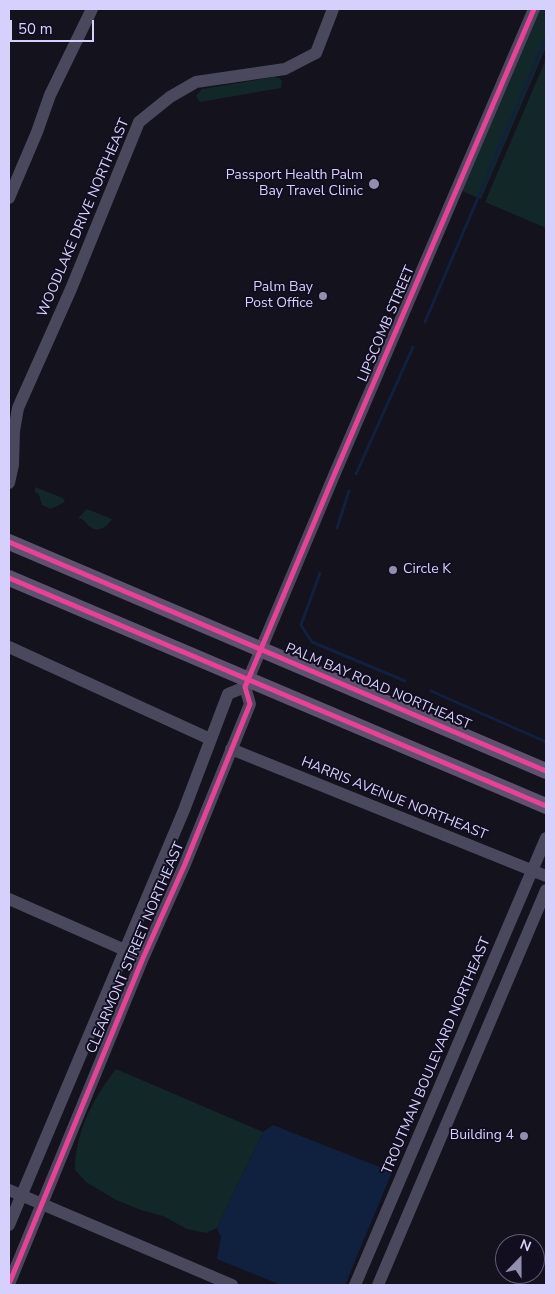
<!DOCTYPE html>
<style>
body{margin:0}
#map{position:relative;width:555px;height:1294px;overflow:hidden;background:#14121c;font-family:"Nunito Sans",sans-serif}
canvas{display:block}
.frame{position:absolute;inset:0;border:10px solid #d6d1fc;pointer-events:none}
.north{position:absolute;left:495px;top:1234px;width:50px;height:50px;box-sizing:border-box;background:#120e20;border:1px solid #605c78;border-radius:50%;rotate:22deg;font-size:14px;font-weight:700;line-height:20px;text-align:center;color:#d6d1fc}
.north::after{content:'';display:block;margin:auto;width:18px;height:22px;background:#928eae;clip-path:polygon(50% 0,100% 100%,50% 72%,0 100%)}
.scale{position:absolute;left:10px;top:20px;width:84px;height:22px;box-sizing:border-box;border:2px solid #d6d1fc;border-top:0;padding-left:6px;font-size:15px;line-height:18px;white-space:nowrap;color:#d6d1fc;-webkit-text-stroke:4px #120e20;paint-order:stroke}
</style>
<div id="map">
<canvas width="555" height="1294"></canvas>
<div class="frame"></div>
<div class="north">N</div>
<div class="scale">50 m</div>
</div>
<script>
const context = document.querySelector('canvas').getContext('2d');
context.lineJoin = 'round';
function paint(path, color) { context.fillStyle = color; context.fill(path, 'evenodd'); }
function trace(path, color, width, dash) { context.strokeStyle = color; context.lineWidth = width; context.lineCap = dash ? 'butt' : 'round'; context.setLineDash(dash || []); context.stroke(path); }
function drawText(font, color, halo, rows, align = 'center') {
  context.font = font + ' "Nunito Sans",sans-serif'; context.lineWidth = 4; context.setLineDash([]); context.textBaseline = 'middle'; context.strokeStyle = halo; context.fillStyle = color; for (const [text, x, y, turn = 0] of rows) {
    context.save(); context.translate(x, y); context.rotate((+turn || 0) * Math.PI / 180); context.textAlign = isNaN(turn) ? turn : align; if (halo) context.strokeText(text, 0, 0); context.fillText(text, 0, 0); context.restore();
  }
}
const green = new Path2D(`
 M540 9H546V47L481 199 462 191Z
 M546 59V228L485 202Z
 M274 77 279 78 282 81 281 88 200 102 196 96 202 89Z
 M35 487 63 498 65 502 51 509 42 505 39 495 35 492Z
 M87 509 112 519C106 528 97 534 88 525 84 521 84 519 78 518Z
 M116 1069 263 1132 217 1228 206 1233 187 1229 163 1216 141 1210 116 1200 86 1182 75 1170C75 1133 93 1098 116 1069Z`);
const water = new Path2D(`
 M273 1125 392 1172 345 1285H281L217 1259 221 1237 217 1228 263 1132Z`);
const stream = new Path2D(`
 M425 322 546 38
 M356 474 413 347
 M337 528 349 491
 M320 573 301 625 312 642 405 681
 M431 691 546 742`);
const minor = new Path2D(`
 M9 198 37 132 50 95 92 9
 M9 483 13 465 14 431 18 408 71 289 139 122 170 97 196 82 285 69 316 53 333 9
 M9 647 210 739
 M231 749 546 876
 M9 899 143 958
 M9 1190 232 1285
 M9 1225 184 810 228 694 245 687
 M9 1284 143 958 185 864 250 704 245 687 335 473 534 9
 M355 1285 546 838
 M378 1285 546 890`);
const major = new Path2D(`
 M9 542 546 771
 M9 578 546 806`);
const cycleway = new Path2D(`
 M9 542 546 771
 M9 578 546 806
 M9 1284 143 958 185 864 250 704 245 687 335 473 534 9`);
const markers = [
 [374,184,6,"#928eae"],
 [323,296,5,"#928eae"],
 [393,570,5,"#928eae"],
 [524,1136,5,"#928eae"]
];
const poiNames = [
 ["Passport Health Palm",363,176],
 ["Bay Travel Clinic",363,192],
 ["Palm Bay",313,288],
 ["Post Office",313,304],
 ["Circle K",403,570,"left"],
 ["Building 4",514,1136]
];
const streetNames = [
 ["WOODLAKE DRIVE NORTHEAST",84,218,-67],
 ["LIPSCOMB STREET",387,324,-67],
 ["PALM BAY ROAD NORTHEAST",378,687,23],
 ["HARRIS AVENUE NORTHEAST",394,799,22],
 ["CLEARMONT STREET NORTHEAST",136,948,-67],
 ["TROUTMAN BOULEVARD NORTHEAST",437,1056,-67]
];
paint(green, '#122727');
paint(water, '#10213f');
trace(stream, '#10213f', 3);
trace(minor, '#49485d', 12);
trace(major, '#5c526e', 16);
trace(cycleway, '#ea4096', 5);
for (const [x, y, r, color] of markers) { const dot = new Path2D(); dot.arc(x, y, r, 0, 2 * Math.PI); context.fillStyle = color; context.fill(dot); trace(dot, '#120e20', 2); }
drawText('14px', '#d6d1fc', '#120e20', poiNames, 'right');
drawText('14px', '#d6d1fc', '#120e20', streetNames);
</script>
